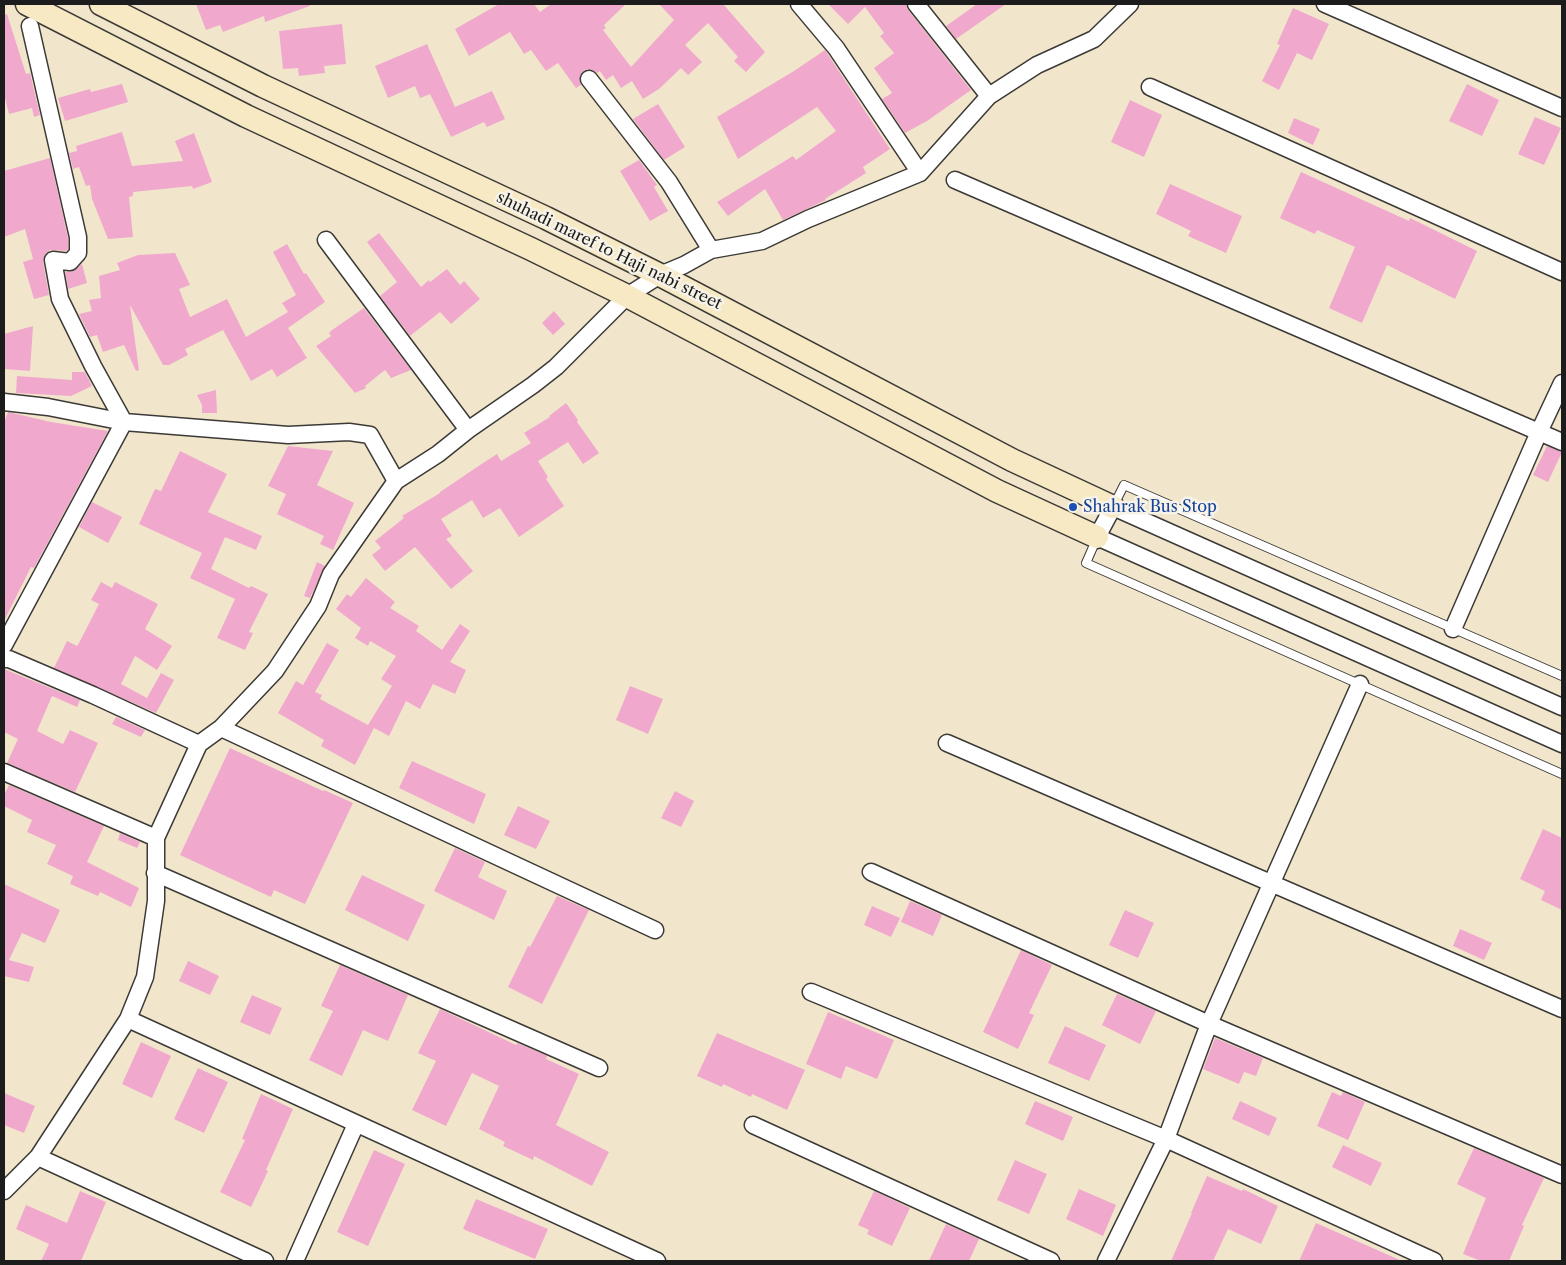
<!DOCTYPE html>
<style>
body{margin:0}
#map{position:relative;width:1566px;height:1265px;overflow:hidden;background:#f1e6cc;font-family:"Libre Caslon Text",serif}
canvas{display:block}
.frame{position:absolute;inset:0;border:5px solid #1c1c1c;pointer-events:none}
</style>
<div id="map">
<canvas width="1566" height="1265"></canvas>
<div class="frame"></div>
</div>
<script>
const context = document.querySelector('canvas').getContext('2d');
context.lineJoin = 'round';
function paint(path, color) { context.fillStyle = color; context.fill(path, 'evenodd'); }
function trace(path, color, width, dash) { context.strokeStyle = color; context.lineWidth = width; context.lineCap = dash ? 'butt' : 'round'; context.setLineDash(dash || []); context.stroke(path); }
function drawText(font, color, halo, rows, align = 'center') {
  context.font = font + ' "Libre Caslon Text",serif'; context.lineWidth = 5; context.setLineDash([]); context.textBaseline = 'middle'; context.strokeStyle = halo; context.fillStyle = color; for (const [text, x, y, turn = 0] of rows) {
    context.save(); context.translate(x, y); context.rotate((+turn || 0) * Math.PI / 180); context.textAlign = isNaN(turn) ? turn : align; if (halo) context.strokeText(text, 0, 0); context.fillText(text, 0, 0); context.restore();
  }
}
const building = new Path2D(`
 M196 4H309L310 6 265 22 264 16 223 32 220 25 206 30Z
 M499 4H534L540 12 551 4H626L604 25 606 28 603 30 631 67 674 20 659 4H723L765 52 746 72 734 61 738 57 708 23 685 45 702 62 688 75 681 68 659 89 643 99 632 81 621 88 613 75 606 80 600 71 597 73 592 70 587 69 583 71 580 76 581 85 576 88 558 63 546 71 531 50 524 54 510 32 469 56 455 29Z
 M828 4H906L908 10 971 90 927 121 905 133 882 99 892 93 874 68 894 53 880 36 884 33 865 7 848 24Z
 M977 4H1006L956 39 946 26Z
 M1293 8 1329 24 1312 60 1297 53 1279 90 1262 81 1280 45 1277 44Z
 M7 14 26 74 30 73 40 115 34 117 32 108 9 114 4 94V15Z
 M342 24 346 64 324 66 325 73 299 76 298 68 283 69 279 31Z
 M427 44 455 107 492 91 505 119 487 127 484 122 451 137 430 94 420 98 415 86 388 98 375 66Z
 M825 50 890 149 863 167 866 173 825 199 826 200 783 220 765 189 728 216 717 202 793 156 796 160 836 131 817 107 738 159 717 117 794 71Z
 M122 84 128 102 65 121 58 98 90 89 91 92Z
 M1467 84 1499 100 1482 136 1449 121Z
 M1130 100 1162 115 1144 157 1111 142Z
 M658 104 685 147 664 160 633 119Z
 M1535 117 1561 128 1544 165 1518 154Z
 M1294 118 1320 129 1313 145 1288 133Z
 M122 132 132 166 183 161 175 141 194 133 212 182 193 189 192 186 133 192V196L129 197 133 237 108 239 92 199 90 185 86 186 79 167 73 169 69 153 77 151 76 146Z
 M50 158 68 238V249L66 251 50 250 45 254 43 262 49 295 34 299 23 262 33 259 25 229 4 237V171Z
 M639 160 657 185 654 187 668 211 650 221 620 171Z
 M1301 172 1409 221 1410 218 1477 251 1455 299 1387 265 1362 323 1329 308 1355 247 1317 230 1315 234 1280 218Z
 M1170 184 1242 216 1226 253 1188 236 1191 231 1156 214Z
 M379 233 421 287 429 280 430 282 447 269 460 285 464 281 480 299 451 324 440 312 410 336 380 296 397 282 367 242Z
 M287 244 304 274 306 273 325 302 288 328 307 358 277 377 272 369 251 381 223 330 185 349 188 355 169 365H163L130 305 139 370 136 371 124 345 103 352 97 335 90 337 79 314 92 311 89 300 101 298 99 276 120 270 117 263 138 255 175 253 190 285 179 289 190 317 227 299 246 337 288 312 282 303 296 295 273 252Z
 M82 264 87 283 68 289 65 272 74 271Z
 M364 308 411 370 391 378 385 370 365 386 366 388 355 393 316 346 331 336 329 333 332 330Z
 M554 311 565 324 553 335 542 323Z
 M33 326 30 371 4 369V334Z
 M72 372H85L92 386 71 396 16 393 17 376 72 380Z
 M216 390 217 413H202V405L197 395Z
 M566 403 578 420 577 422 599 453 583 464 568 442 538 461 548 477 546 479 564 506 519 537 500 508 483 518 472 500 441 519 452 536 446 539 473 571 451 589 415 547 385 571 372 555 381 548 375 541 404 518 402 516 440 493V492L480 465 497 454 501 461 531 443 524 433 550 417 549 416Z
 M8 412 51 422 108 431 34 568 31 567 4 621V423Z
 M288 446 333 451 317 485 354 503 333 550 320 544 324 536 277 514 286 494 268 486Z
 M1547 446 1562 452 1548 482 1533 475Z
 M180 451 227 474 208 512 262 536 256 550 225 537 211 569 249 588 251 586 268 594 249 632 253 633 245 650 217 638 235 599 190 578 202 553 139 524 155 489 161 491Z
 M92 502 122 517 108 543 79 527Z
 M317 562 325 566 310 598 304 596Z
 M366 578 395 602 390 608 419 626 416 631 442 650 460 624 470 631 450 662 466 670 455 694 433 684 420 709 406 701 389 736 374 728 355 765 321 746 324 740 278 713 296 681 303 685 327 643 339 650 315 692 322 695 320 699 368 725 392 686 381 679 396 656 370 641 368 646 355 638 361 628 336 609 347 594 351 597Z
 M101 582 112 588 115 582 158 604 145 629 172 646 157 670 135 656 121 684 147 698 161 673 174 680 156 713 54 668 67 641 77 646 79 643 99 604 91 600Z
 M4 669 80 700 77 707 52 696 37 731 63 744 70 730 98 743 75 792 7 763 18 739 4 732Z
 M630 686 663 699 648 734 616 720Z
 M116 717 145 730 141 737 112 724Z
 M230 748 323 791 324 790 353 803 305 904 274 890 271 897 180 855Z
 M412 761 486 794 474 824 399 788Z
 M9 785 104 826 87 862 139 888 131 907 100 892 98 896 70 884 73 876 47 864 56 845 27 832 32 820 4 806V795Z
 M675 791 694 801 681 827 661 818Z
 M518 806 550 821 536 849 504 835Z
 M1543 829 1562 838V910L1541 900 1545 891 1520 879Z
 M120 833 140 842 137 848 118 840Z
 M455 848 485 862 478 877 507 891 494 920 434 891Z
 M362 875 425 905 408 941 345 910Z
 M4 884 60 910 45 943 22 933 9 960 34 967 29 982 4 976Z
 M557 896 589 910 542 1004 508 987 528 946 530 947Z
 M910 901 942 915 933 936 901 922Z
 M872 906 900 918 891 937 864 925Z
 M1125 910 1154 923 1138 958 1109 945Z
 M1460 929 1492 943 1484 960 1453 946Z
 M1021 950 1052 965 1029 1013 1034 1015 1018 1049 983 1032Z
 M188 961 219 976 210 995 179 981Z
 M340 965 408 995 388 1041 363 1030 342 1076 309 1060 333 1011 321 1006Z
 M1117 994 1156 1011 1140 1044 1102 1025Z
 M252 995 282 1008 270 1035 240 1022Z
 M440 1009 516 1045 517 1043 543 1054 547 1056 546 1059 579 1074 556 1125 609 1152 592 1186 534 1156 533 1160 503 1146 505 1142 479 1129 499 1086 472 1073 446 1126 412 1110 436 1061 418 1053Z
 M828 1012 894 1040 877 1079 846 1066 841 1079 806 1064Z
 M1065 1026 1106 1045 1089 1081 1048 1063Z
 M717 1033 805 1070 787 1110 752 1094 751 1097 723 1084 722 1087 697 1076Z
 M1215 1038 1263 1058 1256 1076 1244 1072 1239 1084 1203 1069Z
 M141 1042 171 1056 152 1098 122 1084Z
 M198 1068 228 1082 204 1133 174 1119Z
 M1332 1092 1341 1096 1343 1092 1365 1102 1348 1140 1317 1126Z
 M4 1093 35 1106 24 1133 4 1125Z
 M261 1094 293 1109 266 1170 268 1171 251 1207 220 1192 245 1140 242 1139Z
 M1035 1101 1073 1117 1063 1141 1025 1124Z
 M1240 1101 1277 1118 1269 1136 1232 1119Z
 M1343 1145 1382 1163 1371 1186 1332 1167Z
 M1474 1148 1544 1178 1522 1225 1524 1226 1509 1261H1481L1463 1254 1486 1198 1457 1184Z
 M374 1150 405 1164 368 1246 337 1232Z
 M1015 1160 1047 1174 1029 1214 997 1200Z
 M1207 1176 1242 1191 1243 1189 1278 1206 1261 1244 1228 1229 1213 1261H1171L1192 1213H1191Z
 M1079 1189 1116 1205 1103 1236 1066 1219Z
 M80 1191 106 1202 81 1261H41L49 1244 16 1229 26 1205 67 1223Z
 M874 1191 910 1208 892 1246 867 1234 869 1230 858 1225Z
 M476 1199 548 1229 535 1259 463 1229Z
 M1316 1223 1402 1261H1299Z
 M946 1224 979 1239 969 1261H929Z`);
const service = new Path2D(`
 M1114 505 1124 485 1562 676
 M1097 538 1086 563 1562 774`);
const minor = new Path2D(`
 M799 4 836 48 920 173
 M916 4 989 96
 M1325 4 1562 108
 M589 79 669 182 711 250
 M1150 87 1562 272
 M955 180 1562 442
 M326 240 468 430
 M4 402 48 407 124 422 288 435 349 432 370 435 396 481
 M1453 629 1539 432 1562 383
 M4 645 124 422 93 366 60 299 53 260 70 262 78 253V237L30 26
 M4 659H9L93 695 199 744
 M1562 707 1113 507 1097 537 1562 744
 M221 728 655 930
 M947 743 1562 1009
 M4 772 156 838
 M871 872 1209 1024 1562 1175
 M155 873 599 1068
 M811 992 1166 1139 1434 1261
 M128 1019 657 1261
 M753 1125 1051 1261
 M38 1157 265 1261
 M4 1191 38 1157 128 1019 145 977 156 901V838L199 744 221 728 275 671 318 606 331 574 396 481 438 454 468 430 533 385 556 367 627 296 660 275 684 265 711 250 762 241 808 219 920 173 989 96 1037 65 1094 39 1130 4
 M295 1261 356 1124
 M1106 1261 1166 1139 1209 1024 1360 684`);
const secondary = new Path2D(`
 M27 4 246 116 531 249 627 296 997 491 1097 537
 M101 4 263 86 546 218 660 275 1012 460 1113 507`);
const markers = [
 [1073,507,5,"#1a4fb4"]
];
const streetNames = [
 ["shuhadi maref to Haji nabi street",609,251,26]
];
const transitNames = [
 ["Shahrak Bus Stop",1083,507]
];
paint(building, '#f0a9cd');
trace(service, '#3c3a36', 10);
trace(minor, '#3c3a36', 19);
trace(secondary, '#3c3a36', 25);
trace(service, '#fff', 8);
trace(minor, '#fff', 16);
trace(secondary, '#f6e9c3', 22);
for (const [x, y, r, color] of markers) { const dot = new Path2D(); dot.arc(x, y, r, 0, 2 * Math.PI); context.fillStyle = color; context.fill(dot); trace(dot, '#f7f3e8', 2); }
drawText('16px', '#1c1c1c', '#f7f3e8', streetNames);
drawText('16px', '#164399', '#f7f3e8', transitNames, 'left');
</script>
